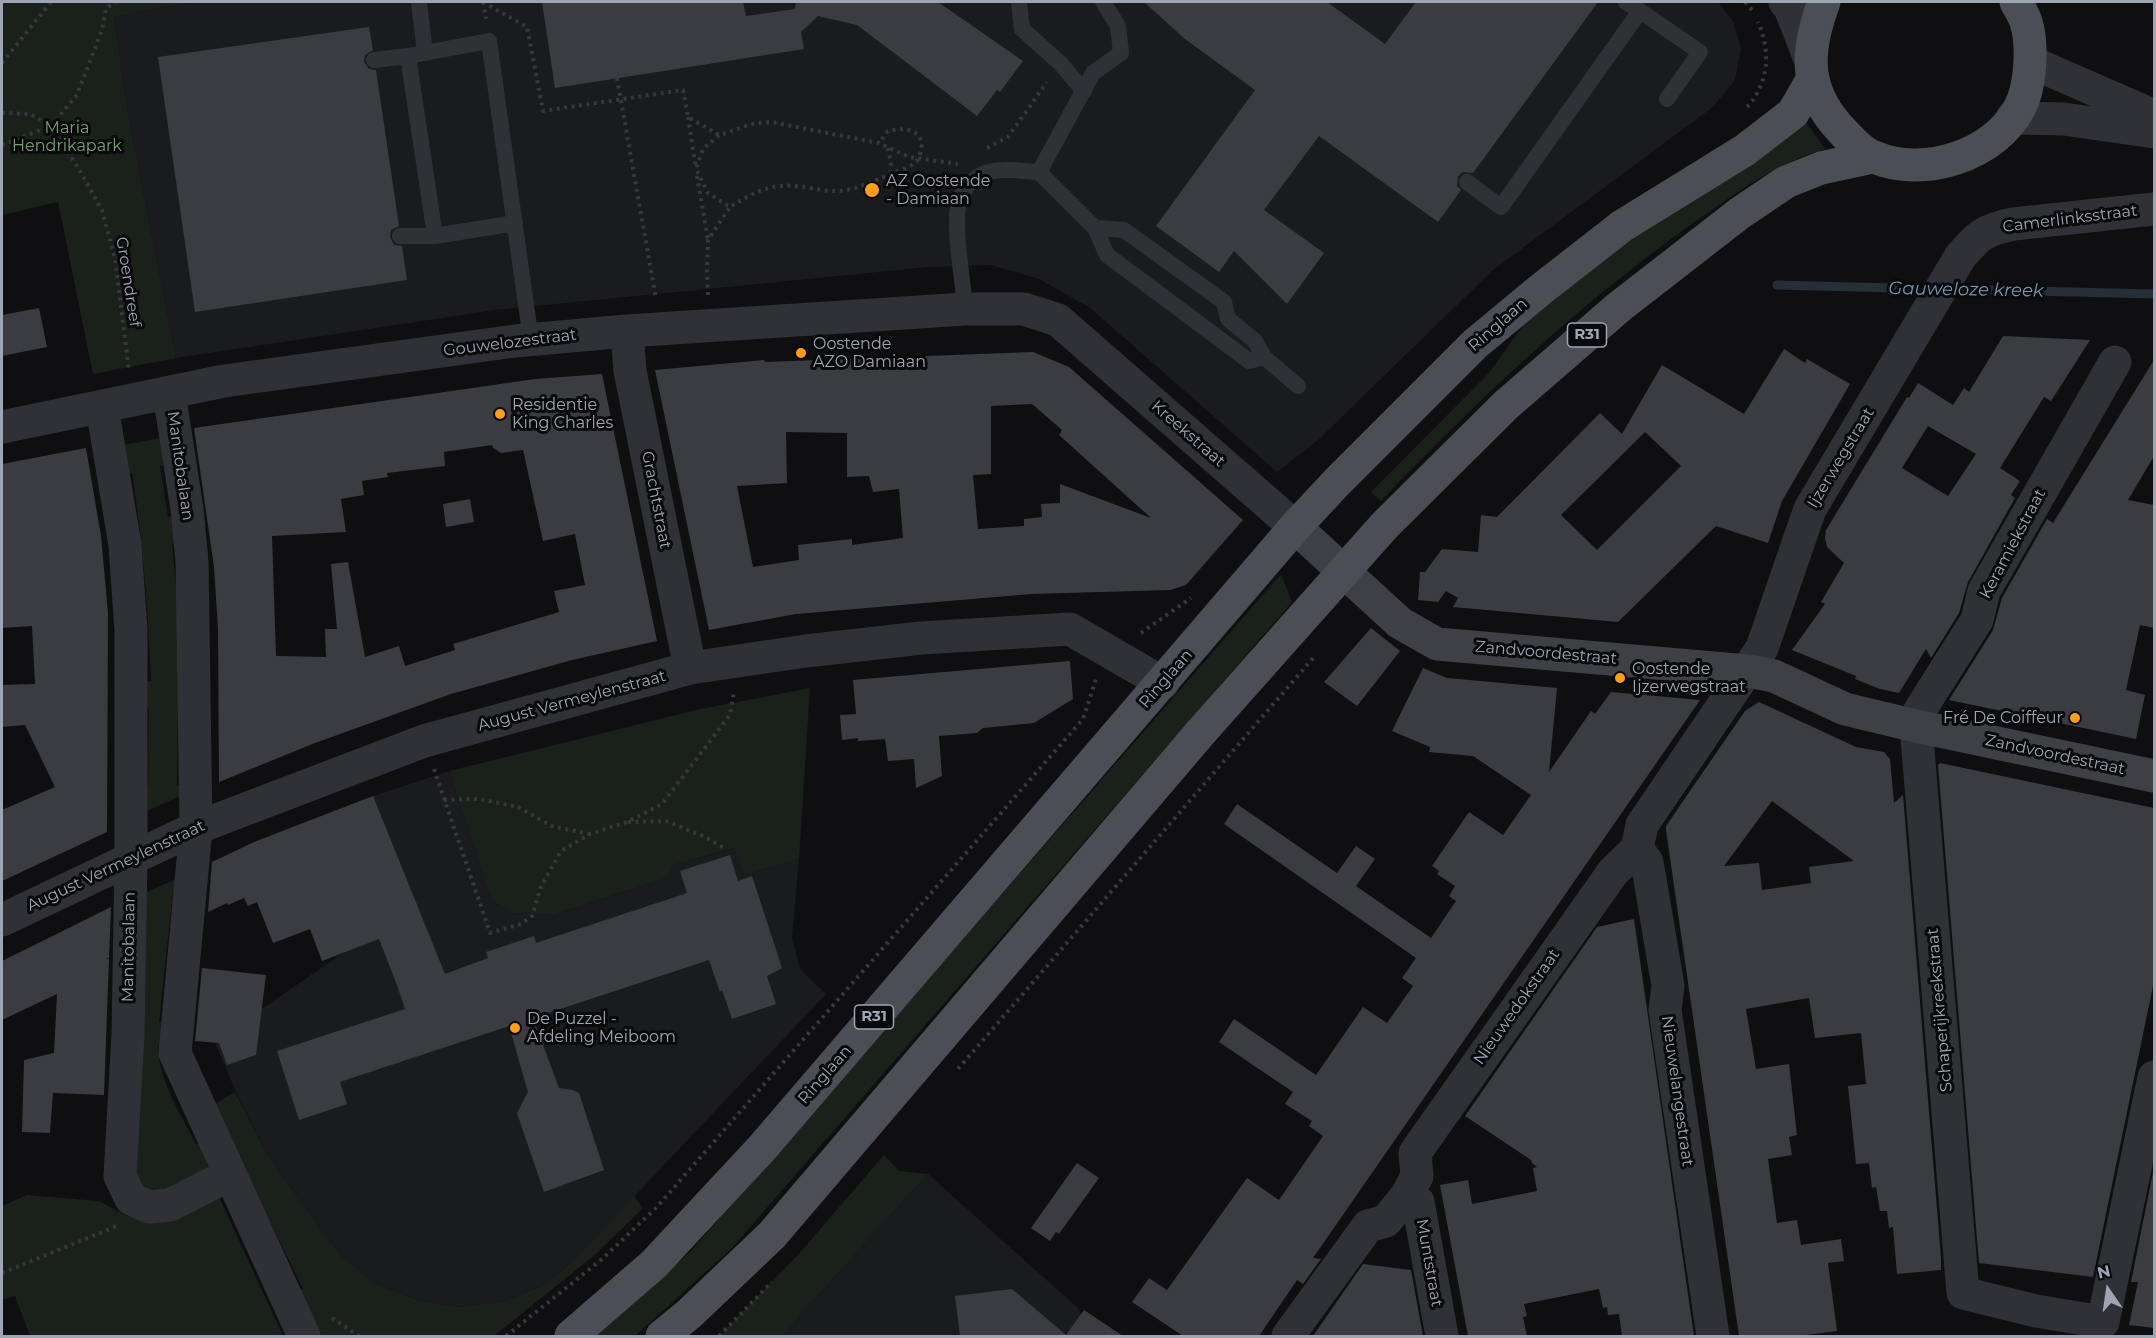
<!DOCTYPE html>
<meta charset="utf-8">
<style>
body{margin:0}
#map{position:relative;width:2156px;height:1338px;overflow:hidden;background:#0f0f11;font-family:Montserrat,sans-serif}
canvas{display:block}
.frame{position:absolute;inset:0;border:3px solid #9ea6b3;pointer-events:none}
.north{position:absolute;left:2078px;top:1260px;width:60px;height:60px;-webkit-text-stroke:4px #0a0a0c;paint-order:stroke;rotate:347deg;font-size:16px;font-weight:700;line-height:24px;text-align:center;color:#9ea6b3}
.north::after{content:'';display:block;margin:auto;width:21px;height:27px;background:#9ea6b3;clip-path:polygon(50% 0,100% 100%,50% 72%,0 100%)}
</style>
<div id="map">
<canvas width="2156" height="1338"></canvas>
<div class="frame"></div>
<div class="north">N</div>
</div>
<script>
const context = document.querySelector('canvas').getContext('2d');
context.lineJoin = 'round';
function paint(path, color) { context.fillStyle = color; context.fill(path, 'evenodd'); }
function trace(path, color, width, dash) { context.strokeStyle = color; context.lineWidth = width; context.lineCap = dash ? 'butt' : 'round'; context.setLineDash(dash || []); context.stroke(path); }
function drawText(font, color, halo, rows, align = 'center') {
  context.font = font + ' Montserrat,sans-serif'; context.lineWidth = 6; context.setLineDash([]); context.textBaseline = 'middle'; context.strokeStyle = halo; context.fillStyle = color; for (const [text, x, y, turn = 0] of rows) {
    context.save(); context.translate(x, y); context.rotate((+turn || 0) * Math.PI / 180); context.textAlign = isNaN(turn) ? turn : align; if (halo) context.strokeText(text, 0, 0); context.fillText(text, 0, 0); context.restore();
  }
}
const built = new Path2D(`
 M193 2H1718L1733 21 1741 48 1735 80 1713 107 1493 270 1318 440 1277 472 1089 307 1039 279 991 265 929 267 495 310 176 358 128 114 114 17Z
 M449 771 491 899 510 913 553 915 669 877 673 865 736 848 744 875 799 859 792 937 800 969 826 994 573 1261 544 1285 505 1301 461 1307 421 1301 378 1285 340 1255 270 1159 236 1092 216 1045 218 1041 253 1015 375 931 373 796Z
 M928 1174 1078 1308 1092 1336H783L804 1311Z`);
const green = new Path2D(`
 M2 2H193L114 17 128 114 176 358 93 374 58 202 2 215Z
 M1803 119 1826 149C1774 163 1732 196 1689 226 1576 307 1476 401 1381 501L1371 492 1488 374 1525 323 1610 254Z
 M167 437 170 464 160 466 168 517 178 515 181 543 172 544 179 622 177 785 186 786V793L139 815V787L148 786 149 708 140 707 139 681H151C148 611 143 542 132 473L123 474 118 446Z
 M1281 574 1292 602 732 1248 635 1336H596L691 1251Z
 M810 688 799 859 744 875 735 848 673 865 669 877 553 915 510 913 491 899 449 771 696 710Z
 M183 876 179 893 173 892 159 1022 166 1023 165 1046 158 1047C159 1082 181 1114 196 1144L204 1142 208 1161 207 1170 163 1197 134 1183 142 894Z
 M235 1092 270 1159 340 1255 378 1285 421 1301 461 1307 505 1301 544 1285 573 1261 634 1196 643 1208 596 1254 494 1336H319L297 1292 303 1289 213 1105Z
 M884 1155 899 1171 928 1174 804 1311 783 1336H719L797 1256Z
 M27 1195 99 1201 127 1216 153 1222 219 1197 283 1336H30L15 1296 2 1300V1206Z`);
const stream = new Path2D(`
 M1777 285 1933 289
 M1950 289 2154 294`);
const building = new Path2D(`
 M542 2H743L746 16 795 9 796 2H938L1023 61 1000 92 997 90 977 116 857 25 818 16 801 32 804 49 555 88Z
 M1144 2H1327L1385 44 1416 2H1598L1473 173 1463 172 1458 176 1457 186 1461 190 1438 222 1319 136 1264 210 1324 253 1287 304 1234 251 1219 272 1156 226 1255 90 1185 39Z
 M369 27 373 50 365 55 364 62 369 69 376 70 399 226 391 230 390 237 394 245 402 246 407 280 195 312 158 57Z
 M39 308 47 347 2 356V315Z
 M2003 336 2090 340 2051 401 2044 397 2000 468 2020 481 2011 495 2015 498 1968 582 1959 613 1931 658 1926 649 1899 693 1880 689 1855 679 1856 676 1792 650 1825 604 1821 602 1844 563 1827 547 1825 538 1826 530 1907 397 1909 398 1918 383 1953 405 1964 388 1969 392ZM1928 426 1976 454 1948 496 1902 468Z
 M1784 349 1805 363 1807 359 1850 384 1782 501 1768 543 1716 526 1618 622 1453 607 1458 598 1446 591 1438 602 1418 600 1420 572H1425L1442 549 1478 552 1481 515 1497 517 1600 413 1622 434 1662 365 1744 414ZM1645 432 1681 466 1597 550 1561 515Z
 M1033 352 1069 367 1243 520 1186 585 1170 590 1031 594 796 614 709 630 655 370 764 360 765 362ZM1032 404 1062 430 1059 435 1151 518 1060 484V503L1041 504 1042 517 1024 519V526L978 529 973 475 991 474V406ZM786 432 847 433V477L869 476 873 492 899 489 903 538 852 545V539L798 545 799 560 753 567 737 486 787 483Z
 M2154 360V456L2128 500 2154 505V628L2140 625 2126 690 2145 695 2136 739 1949 700 1993 630 2002 598 2047 519 2053 523Z
 M602 374 657 641 572 660 451 694 315 743 219 782 218 629 214 567 194 428 535 379ZM492 445 493 448 501 453 523 450 543 541 575 534 585 585 554 591 559 612 453 644 455 650 405 666 399 646 365 657 348 562 331 564 337 629H325L326 657 276 656 272 536 346 532 341 499 364 495 362 481 388 477 387 473 445 466 444 452Z
 M86 448 101 536 108 613 107 832 2 881V810L55 787 25 725 2 727V685L35 684 32 626 2 628V464Z
 M470 499 474 522 446 527 443 504Z
 M1371 628 1400 651 1357 706 1324 682Z
 M1070 661 1073 699 1034 723 983 728 977 733 939 736 942 776 916 788 914 759 888 761 885 739 858 741V738L842 740 840 715 856 714 853 680Z
 M1423 668 1447 678 1557 688 1549 772 1591 711 1595 714 1611 692 1700 700 1313 1258 1321 1259 1303 1284 1297 1280 1259 1336H1183L1132 1302 1149 1278 1167 1290 1247 1178 1279 1200 1323 1136 1309 1126 1312 1121 1285 1104 1293 1092 1219 1042 1234 1019 1316 1075 1363 1007 1387 1023 1413 986 1402 978 1416 958 1224 824 1237 804 1337 873 1356 846 1375 859 1356 886 1431 938 1456 901 1449 896 1455 886 1437 874 1439 871 1432 866 1469 812 1503 835 1531 795 1473 756 1429 752 1430 747 1392 731Z
 M1759 702 1856 747 1884 752 1890 759 1894 803 1903 795 1941 1258V1270L1897 1274 1893 1227 1889 1228 1887 1211H1880L1876 1187 1872 1188 1869 1163 1856 1164 1848 1086 1866 1084 1861 1033 1815 1038 1809 998 1746 1009 1756 1069 1789 1064 1797 1135 1789 1137 1792 1155 1768 1159 1777 1223 1797 1220 1801 1245 1841 1239 1844 1261 1828 1263 1837 1331 1798 1336H1739L1666 830V826L1745 711ZM1772 801 1854 861 1809 867 1811 883 1762 890 1759 863 1724 866Z
 M1940 763 2154 808V981L2093 1277 1979 1263 1938 765Z
 M373 796 445 974 488 958 486 952 534 936 536 943 687 893 680 871 730 855 738 881 752 876 782 968 767 976 776 1004 732 1019 722 990 720 992 709 960 542 1015 543 1018 534 1021 559 1088 573 1090 579 1093 604 1170 544 1192 517 1113 528 1092 509 1026 340 1082 347 1104 299 1120 277 1051 405 1009 397 985 379 939 322 961 310 929 273 943 257 902 248 906 244 898 228 905 227 903 208 912 212 862 254 842Z
 M111 907 109 958 106 959H109L104 1095 53 1093 50 1133 22 1132 24 1060 54 1053 57 994 2 1020V961Z
 M1634 919 1694 1336H1622L1619 1314 1608 1315 1607 1307 1603 1308 1599 1289 1524 1304 1527 1316 1523 1317 1527 1336H1468L1440 1185 1468 1180 1472 1204 1537 1191 1533 1168 1537 1167 1532 1163 1531 1160 1465 1116 1597 927Z
 M202 968 266 975 256 1055 227 1065 219 1043 195 1041Z
 M1077 1163 1099 1178 1059 1234 1056 1232 1050 1241 1031 1228Z
 M2154 1167V1328L2129 1325 2138 1282H2131Z
 M1363 1264 1411 1270 1423 1336H1313Z
 M1012 1289 1066 1335 1084 1310 1123 1336H960L955 1296Z`);
const path = new Path2D(`
 M483 2 527 27 543 111 683 90 688 117 719 135 752 124 771 122 879 143 909 157 958 164
 M483 2 486 19
 M1745 2 1754 12
 M2 63 51 2
 M617 78 656 299
 M1747 107C1769 83 1771 51 1758 22
 M2 113 30 114 51 126 77 166 102 210 115 258 129 371
 M688 117 696 168
 M719 135 703 149 696 169 708 193 730 207C746 197 761 188 781 186 797 184 815 190 831 191 855 192 872 181 893 173 902 169 915 167 919 157 929 131 908 126 888 131L879 143
 M2 145 51 126 77 95 102 30 106 8 116 2
 M888 148 891 164 890 174
 M987 148 1008 137 1047 82
 M697 176 708 240
 M708 295 707 270 708 240 730 207
 M1141 633 1191 598
 M434 769 490 933 521 924 532 916 541 887 561 851 590 834 627 822 662 804 730 715 734 691
 M444 800 479 799 518 807 551 826 590 834
 M628 822 666 821 703 836 724 848
 M958 1069 1314 657
 M2 1273 117 1226
 M332 1318 359 1336
 M506 1336 601 1260 657 1207 1083 719 1096 679
 M719 1336 772 1282`);
const lane = new Path2D(`
 M419 2 425 53
 M1019 2 1022 29 1060 63 1084 91
 M1640 11 1700 52 1667 99
 M374 60 408 56
 M1039 172 1093 73 1121 53 1118 26 1103 2
 M1467 182 1501 207 1640 11 1626 2
 M515 223 435 236 408 56 489 41 531 340
 M1095 228 1124 230 1224 302 1228 319 1255 341 1264 357
 M400 236H435
 M965 309C963 280 954 233 958 206 961 192 970 180 983 174 1000 167 1022 171 1039 172L1095 228 1107 255 1249 361 1264 357 1298 386`);
const street = new Path2D(`
 M1785 2 1790 8 1810 59
 M2031 62 2154 116
 M2012 118 2064 119 2154 132
 M627 331 630 371 690 668
 M2115 362 1984 591 1977 620 1920 710 1916 726 1963 1293 2036 1311 2103 1322 2154 1077
 M169 393 187 509 192 561 196 828 175 1053 304 1336
 M102 407 125 545 131 631V859L128 1034 120 1176 131 1199 149 1207 170 1205 229 1175
 M2 427 224 381 515 341 627 331 965 309H1024L1058 320 1295 527
 M1637 849 1647 862 1668 986 1665 1010 1713 1336
 M2 920 196 828 424 741 690 668 806 651 921 638 1070 629 1163 683
 M1407 1195 1418 1202 1442 1336
 M1288 1336 1368 1226 1386 1221 1407 1195 1417 1176 1415 1153 1613 872 1637 849 1642 825 1762 648 1810 509 1960 257C1979 235 1984 230 2013 224L2154 209`);
const secondary = new Path2D(`
 M1295 527 1400 623 1437 644 1748 671 1774 676 1845 709 1916 726 2154 776`);
const primary = new Path2D(`
 M1824 2C1807 48 1803 85 1836 124 1846 135 1860 152 1874 157 1923 178 1995 156 2020 107 2031 86 2033 44 2026 22 2024 15 2019 8 2016 2
 M571 1336 654 1264 762 1148 1295 527 1337 482 1475 344 1540 290 1622 226 1745 150 1793 113 1812 80
 M662 1336 689 1314 772 1235 1201 732 1385 525 1506 405 1619 307 1740 213 1786 182 1821 168 1872 157`);
const markers = [
 [872,190,8,"#ff9f19"],
 [801,353,6,"#ff9f19"],
 [500,414,6,"#ff9f19"],
 [1620,678,6,"#ff9f19"],
 [2075,718,6,"#ff9f19"],
 [515,1028,6,"#ff9f19"]
];
const shields = [
 [1587,335,39],
 [874,1017,39]
];
const shieldNames = [
 ["R31",1587,335],
 ["R31",874,1017]
];
const parkNames = [
 ["Maria",67,128],
 ["Hendrikapark",67,146]
];
const poiNames = [
 ["AZ Oostende",886,181],
 ["- Damiaan",886,199],
 ["Oostende",813,344],
 ["AZO Damiaan",813,362],
 ["Residentie",512,405],
 ["King Charles",512,423],
 ["Oostende",1632,669],
 ["Ijzerwegstraat",1632,687],
 ["Fré De Coiffeur",2063,718,"right"],
 ["De Puzzel -",527,1019],
 ["Afdeling Meiboom",527,1037]
];
const streetNames = [
 ["Camerlinksstraat",2070,219,-7],
 ["Groendreef",128,282,81],
 ["Ringlaan",1498,325,-41],
 ["Gouwelozestraat",510,343,-7],
 ["Kreekstraat",1188,434,41],
 ["Ijzerwegstraat",1841,458,-59],
 ["Manitobalaan",180,466,82],
 ["Grachtstraat",656,500,79],
 ["Keramiekstraat",2013,544,-62],
 ["Zandvoordestraat",1546,653,5],
 ["Ringlaan",1166,679,-49],
 ["August Vermeylenstraat",572,701,-15],
 ["Zandvoordestraat",2055,755,12],
 ["August Vermeylenstraat",116,866,-25],
 ["Manitobalaan",129,947,-89],
 ["Nieuwedokstraat",1517,1007,-55],
 ["Schaperijkreekstraat",1940,1010,-95],
 ["Ringlaan",825,1075,-49],
 ["Nieuwelangestraat",1677,1091,82],
 ["Muntstraat",1429,1263,80]
];
const waterNames = [
 ["Gauweloze kreek",1966,290,1]
];
paint(built, '#1a1b1e');
paint(green, '#19211a');
trace(stream, '#252f35', 9);
paint(building, '#3b3c41');
trace(path, '#36383d', 4, [3, 4.5]);
trace(lane, '#303136', 16);
trace(street, '#303136', 33);
trace(secondary, '#3e4046', 33);
trace(primary, '#4b4e55', 33);
for (const [x, y, r, color] of markers) { const dot = new Path2D(); dot.arc(x, y, r, 0, 2 * Math.PI); context.fillStyle = color; context.fill(dot); trace(dot, '#0a0a0c', 2); }
for (const [x, y, w] of shields) { const box = new Path2D(); box.roundRect(x - w / 2, y - 12, w, 24, 4.5); context.fillStyle = '#0a0a0c'; context.fill(box); trace(box, '#9ea6b3', 1.5); }
drawText('bold 15px', '#9ea6b3', null, shieldNames);
drawText('16px', '#74a173', '#0a0a0c', parkNames);
drawText('16px', '#9ea6b3', '#0a0a0c', poiNames, 'left');
drawText('16px', '#9ea6b3', '#0a0a0c', streetNames);
drawText('italic 18px', '#7099b3', '#0a0a0c', waterNames);
</script>
